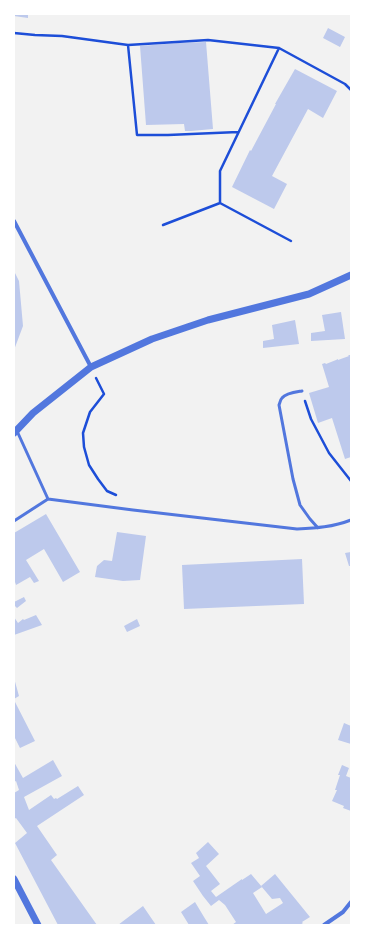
<!DOCTYPE html>
<style>
body{margin:0}
#map{position:relative;width:365px;height:939px;overflow:hidden;background:#f2f2f2;font-family:"Golos Text",sans-serif}
canvas{display:block}
.frame{position:absolute;inset:0;border:15px solid #fff;pointer-events:none}
</style>
<div id="map">
<canvas width="365" height="939"></canvas>
<div class="frame"></div>
</div>
<script>
const context = document.querySelector('canvas').getContext('2d');
context.lineJoin = 'round';
function paint(path, color) { context.fillStyle = color; context.fill(path, 'evenodd'); }
function trace(path, color, width, dash) { context.strokeStyle = color; context.lineWidth = width; context.lineCap = dash ? 'butt' : 'round'; context.setLineDash(dash || []); context.stroke(path); }
const building = new Path2D(`
 M14 14H28V18L14 16Z
 M328 28 345 37 340 47 323 38Z
 M206 42 213 129 191 131H185L184 124 146 125 140 46 178 43Z
 M295 69 337 91 323 118 308 109 272 176 287 184 274 209 232 187 250 150 251 151 276 104H275Z
 M14 271 19 281 23 326 14 350Z
 M341 312 345 339 311 341V333L325 331 322 315Z
 M295 320 299 344 263 348V341L274 339 272 325Z
 M348 355H351V457L345 459 332 418 318 423 309 393 329 387 322 364 325 363 326 364 336 360 338 359V360L349 356Z
 M46 514 80 572 63 582 44 549 26 560 39 581 34 583 30 577 16 585 15 582 14 583V533Z
 M117 532 146 536 140 580 123 581 95 577 97 566 104 560 112 561Z
 M351 552V566H349L345 553Z
 M302 559 304 604 184 609 182 565Z
 M24 597 26 601 17 608 14 605V602Z
 M36 615 42 625 14 635V617L18 623 23 619 24 620Z
 M137 619 140 626 127 632 124 626Z
 M14 678 19 696 14 699Z
 M14 700 35 741 20 748 14 736Z
 M344 723 351 726V744L338 740Z
 M53 760 62 776 24 797 29 810 51 795 54 799 56 798 57 799 78 786 84 795 37 826 57 855 51 860 97 925H58L15 843 27 833 16 818 14 819V793L19 790 16 781 14 782V762L23 778Z
 M342 765 349 768 346 776 351 778V811L343 808 344 806 332 801 337 790H335L340 775H338Z
 M208 842 219 854 206 866 220 884 211 891 216 897 242 879V880L251 874 262 887 253 893 266 914 283 903 280 898 272 899 261 886 275 874 310 917 302 922 303 923 300 925H232L236 922 225 905 219 900 211 906 203 896 193 881 200 876 191 863 199 858 196 853Z
 M195 902 204 917 209 925H189L181 912Z
 M143 906 156 925H118Z`);
const path = new Path2D(`
 M14 33 35 35 62 36 128 45 208 40 279 48
 M128 45 137 135H168L238 132
 M163 225 220 203
 M291 241 220 203V171L279 48 345 84 351 90
 M96 378 104 394 90 412 83 433 84 447 89 465 98 479 107 491 116 495
 M305 401 311 419 329 453 351 481`);
const service = new Path2D(`
 M302 391C296 392 286 393 282 398 280 400 280 403 279 405L293 479 300 505 310 519 318 528
 M17 431 48 499
 M14 521 48 499 133 510 297 529C316 528 333 527 351 520`);
const minor = new Path2D(`
 M14 221 91 367
 M324 925 343 912 351 902`);
const tertiary = new Path2D(`
 M14 433 33 413 91 367 152 339 208 320 309 294 351 275
 M14 879 38 925`);
paint(building, '#bdc9ec');
trace(path, '#1d4ed8', 2.5);
trace(service, '#5277de', 3);
trace(minor, '#5277de', 4);
trace(tertiary, '#5277de', 7);
</script>
